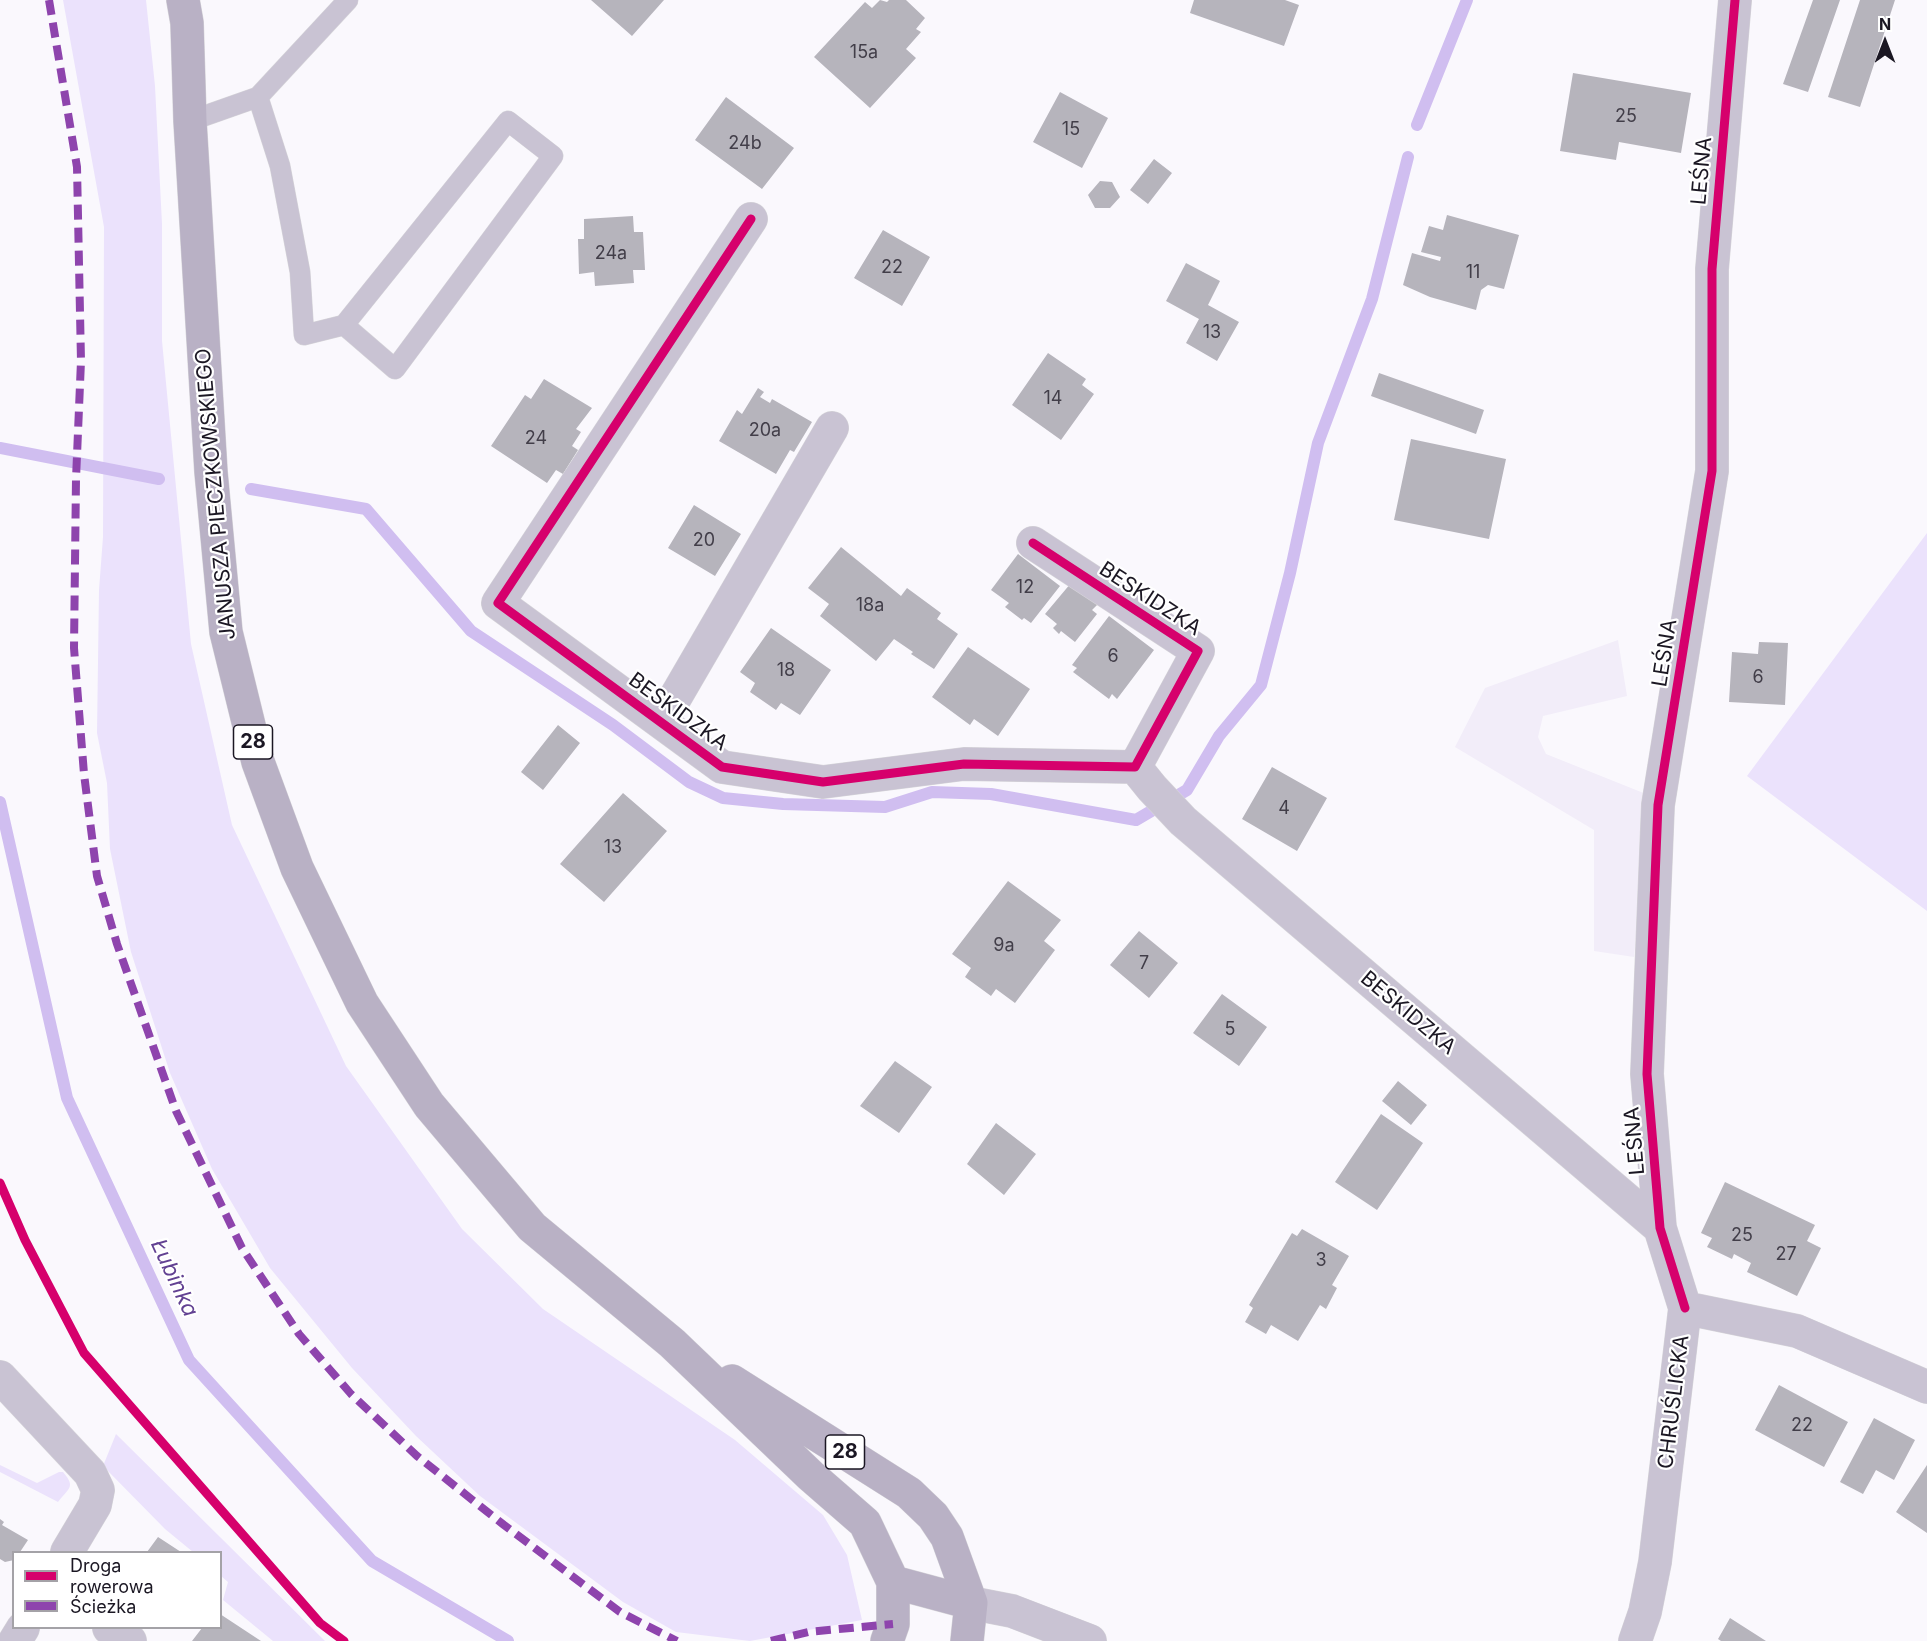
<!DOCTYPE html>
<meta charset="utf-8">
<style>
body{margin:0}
#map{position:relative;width:1927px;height:1641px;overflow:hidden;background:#faf8fd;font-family:Inter,sans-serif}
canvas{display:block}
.legend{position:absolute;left:12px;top:1551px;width:210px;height:78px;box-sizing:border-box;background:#fff;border:2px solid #a4a2a7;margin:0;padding:8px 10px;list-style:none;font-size:18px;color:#1b1723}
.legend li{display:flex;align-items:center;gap:12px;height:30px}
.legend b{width:30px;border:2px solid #a4a2a7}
.north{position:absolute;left:1855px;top:12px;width:60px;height:60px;-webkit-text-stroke:4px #fff;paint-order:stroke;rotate:0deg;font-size:16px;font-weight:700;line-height:24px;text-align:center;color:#1b1723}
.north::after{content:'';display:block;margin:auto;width:21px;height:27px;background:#1b1723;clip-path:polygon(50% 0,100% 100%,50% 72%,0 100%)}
</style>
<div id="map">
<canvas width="1927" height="1641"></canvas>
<ul class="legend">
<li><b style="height:8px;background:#d6006c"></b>Droga rowerowa</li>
<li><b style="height:8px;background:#8e44ad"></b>Ścieżka</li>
</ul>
<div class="north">N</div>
</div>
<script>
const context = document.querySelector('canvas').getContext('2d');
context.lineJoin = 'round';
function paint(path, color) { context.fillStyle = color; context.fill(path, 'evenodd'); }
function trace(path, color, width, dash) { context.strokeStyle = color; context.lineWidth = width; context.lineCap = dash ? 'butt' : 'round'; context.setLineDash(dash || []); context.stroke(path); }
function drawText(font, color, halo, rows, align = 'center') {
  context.font = font + ' Inter,sans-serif'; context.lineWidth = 4.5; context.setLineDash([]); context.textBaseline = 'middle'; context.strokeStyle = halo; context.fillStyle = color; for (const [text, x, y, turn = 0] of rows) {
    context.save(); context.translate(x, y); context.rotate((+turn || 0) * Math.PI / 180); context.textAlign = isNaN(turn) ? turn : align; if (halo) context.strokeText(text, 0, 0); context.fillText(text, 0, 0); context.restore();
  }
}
const built = new Path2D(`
 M1618 640 1627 696 1543 716 1538 737 1546 754 1651 796 1634 957 1594 951V830L1455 747 1485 688Z`);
const green = new Path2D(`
 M63 0H146L155 86 162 224V341L191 644 232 825 346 1066 462 1229 543 1309 735 1440 823 1515 847 1555 862 1620 750 1641 676 1632 623 1602 480 1496 416 1436 352 1368 270 1268 212 1169 170 1073 131 952 110 849 107 783 97 733 99 590 103 537 104 227Z
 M1927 533V911L1747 776Z
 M116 1434 325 1641H273L223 1600 228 1582 221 1576 220 1552H193L165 1529 103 1466Z
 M0 1465 37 1483 59 1472H63C76 1487 69 1488 58 1502L0 1472Z`);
const stream = new Path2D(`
 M1417 125 1467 0
 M0 448 159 479
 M251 489 366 509 471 631 613 725 689 782 723 798 783 804 885 807 932 792 991 794 1136 820 1187 790 1219 736 1261 685 1290 573 1318 443 1372 299 1408 157
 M0 802 67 1098 189 1360 372 1561 508 1641`);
const building = new Path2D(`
 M591 0H664L632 36Z
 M880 0 887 2 889 0H906L925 18 916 29 921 32 906 49 916 58 870 108 814 57 865 2 872 8Z
 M1194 0H1285L1299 5 1284 46 1190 13Z
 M1813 0H1840L1808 92 1783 84Z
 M1860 0H1895L1860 107 1828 97Z
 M1573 73 1691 93 1681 153 1619 142 1616 160 1560 151Z
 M1060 92 1108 118 1082 168 1033 142Z
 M726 97 794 148 762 189 695 140Z
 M1154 159 1172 173 1148 204 1130 190Z
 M1100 181 1112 182 1120 197 1110 208H1095L1088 195Z
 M1447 215 1519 235 1504 289 1488 285 1481 290 1476 310 1430 297 1403 285 1412 253 1440 261 1441 257 1421 252 1429 226 1443 230Z
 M633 216 634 232H643L645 270H633L634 283 595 286 594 272 579 274 578 239H584V219Z
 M883 230 930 257 902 306 854 278Z
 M1186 263 1220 281 1208 305 1239 322 1217 361 1186 343 1199 319 1166 301Z
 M1048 353 1086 379 1082 385 1094 394 1061 440 1012 405Z
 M1379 373 1484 410 1476 434 1371 396Z
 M544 379 592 408 576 429 581 432 572 446 578 450 563 474 556 470 547 483 491 446 525 395 531 399Z
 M758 388 764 392 760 397 770 403 772 399 812 422 794 452 790 450 776 474 719 441 737 410 742 414Z
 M1411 439 1506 459 1489 539 1394 520Z
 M694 505 741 534 715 576 668 548Z
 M841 547 901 596 907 588 941 613 937 619 958 634 934 669 911 654 913 652 894 639 876 661 820 616 829 604 808 588Z
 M1018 554 1060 586 1031 623 1024 618 1022 620 1005 607 1009 603 991 590Z
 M1071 583 1098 604 1092 610 1097 614 1075 642 1061 631 1059 634 1053 628 1057 624 1045 614Z
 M1109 616 1154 650 1117 699 1112 694 1109 699 1073 672 1077 668 1072 665Z
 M771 628 831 670 800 715 781 703 776 710 750 692 755 683 740 672Z
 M1759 642 1788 643 1785 705 1729 702 1732 652 1758 654Z
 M968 647 1030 689 998 736 974 719 970 725 932 697Z
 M558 725 580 743 543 790 521 772Z
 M1272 767 1327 798 1297 851 1242 819Z
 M623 793 667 831 604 902 560 864Z
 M1008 881 1061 920 1044 941 1055 950 1015 1003 996 989 991 996 965 977 971 968 952 954Z
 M1139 931 1178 963 1149 998 1110 965Z
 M1222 994 1267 1027 1239 1066 1193 1033Z
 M895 1061 932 1087 899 1133 860 1106Z
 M1398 1081 1427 1105 1411 1125 1382 1101Z
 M1381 1114 1423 1143 1377 1210 1335 1182Z
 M996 1123 1036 1154 1004 1195 967 1164Z
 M1725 1182 1815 1225 1807 1241 1821 1248 1797 1296 1747 1272 1751 1263 1734 1254 1732 1259 1707 1247 1712 1238 1701 1233Z
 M1302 1229 1349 1256 1332 1285 1337 1288 1326 1309 1320 1305 1298 1341 1271 1325 1266 1334 1245 1322 1253 1308 1249 1305 1292 1233 1297 1236Z
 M1779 1385 1848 1422 1824 1467 1755 1430Z
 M1874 1418 1915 1440 1894 1480 1876 1470 1863 1494 1840 1482Z
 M1927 1465V1533L1896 1512Z
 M0 1519 4 1522 2 1525 28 1540 20 1552H14V1560L5 1562 0 1559Z
 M158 1537 181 1552H147Z
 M220 1614 261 1641H192L202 1628H220Z
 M1730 1618 1766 1641H1721L1718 1639Z`);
const lane = new Path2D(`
 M258 97 280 166 300 272 304 335 344 325 508 121 553 156 395 369 344 325
 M190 121 258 97 348 0`);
const street = new Path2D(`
 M751 219 498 603 722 767 823 782 964 764 1135 767 1198 651 1033 543
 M661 722 832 428
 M1135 767 1152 788 1183 821 1660 1228
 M1685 1308 1660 1228 1647 1074 1658 805 1712 471V269L1735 0
 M0 1377 90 1473 98 1490 95 1505 67 1552
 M971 1603 1012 1611 1090 1641
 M109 1628 130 1641
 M15 1641 23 1628
 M1635 1641 1645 1612 1655 1562 1685 1308 1797 1331 1927 1387`);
const primary = new Path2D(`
 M183 0 187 23 190 121 211 472 226 632 258 762 297 868 362 1003 429 1105 532 1227 672 1343 811 1476 865 1523 893 1582V1624L887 1641
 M732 1381 909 1493 933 1516 947 1537 971 1603 967 1641
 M893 1582 971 1603`);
const quiet = new Path2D(`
 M49 0 77 167 81 361 76 479 74 648 84 774 97 876 117 944 176 1111 242 1248 299 1334 351 1394 417 1456 504 1525 620 1612 677 1641
 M771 1641 808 1632 893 1624`);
const cycleway = new Path2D(`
 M751 219 498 603 722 767 823 782 964 764 1135 767 1198 651 1033 543
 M0 1183 25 1240 84 1353 320 1623 344 1641
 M1685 1308 1660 1228 1647 1074 1658 805 1712 471V269L1735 0`);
const numberNames = [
 ["15a",864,53],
 ["25",1626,117],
 ["15",1071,130],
 ["24b",745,144],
 ["24a",611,254],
 ["22",892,268],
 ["11",1473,273],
 ["13",1212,333],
 ["14",1053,399],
 ["20a",765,431],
 ["24",536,439],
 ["20",704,541],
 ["12",1025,588],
 ["18a",870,606],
 ["6",1113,657],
 ["18",786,671],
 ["6",1758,678],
 ["4",1284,809],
 ["13",613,848],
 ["9a",1004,946],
 ["7",1144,964],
 ["5",1230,1030],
 ["25",1742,1236],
 ["27",1786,1255],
 ["3",1321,1261],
 ["22",1802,1426]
];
const shields = [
 [253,742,39],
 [845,1452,39]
];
const shieldNames = [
 ["28",253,742],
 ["28",845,1452]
];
const streetNames = [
 ["LEŚNA",1702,171,-85],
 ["JANUSZA PIECZKOWSKIEGO",216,494,-95],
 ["BESKIDZKA",1150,599,33],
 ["LEŚNA",1665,653,-81],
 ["BESKIDZKA",678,712,36],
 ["BESKIDZKA",1408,1013,40],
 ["LEŚNA",1635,1141,-95],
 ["CHRUŚLICKA",1674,1402,-83]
];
const waterNames = [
 ["Łubinka",174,1278,65]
];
paint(built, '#f2edf9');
paint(green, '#ebe2fc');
trace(stream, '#d0bef0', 12);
paint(building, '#b6b4bc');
trace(lane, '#d6d5d9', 21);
trace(street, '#d6d5d9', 34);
trace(primary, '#d6d5d9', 34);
trace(lane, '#c9c3d3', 20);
trace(street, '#c9c3d3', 33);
trace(primary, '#b9b1c5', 33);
trace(quiet, '#8e44ad', 8, [15, 8]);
trace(cycleway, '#d6006c', 9);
drawText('18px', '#423e49', null, numberNames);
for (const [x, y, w] of shields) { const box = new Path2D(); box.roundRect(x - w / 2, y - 17, w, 34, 4.5); context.fillStyle = '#fff'; context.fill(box); trace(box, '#1b1723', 1.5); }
drawText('bold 20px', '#1b1723', null, shieldNames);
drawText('21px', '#1b1723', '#fff', streetNames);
drawText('italic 22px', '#624192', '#fff', waterNames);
</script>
